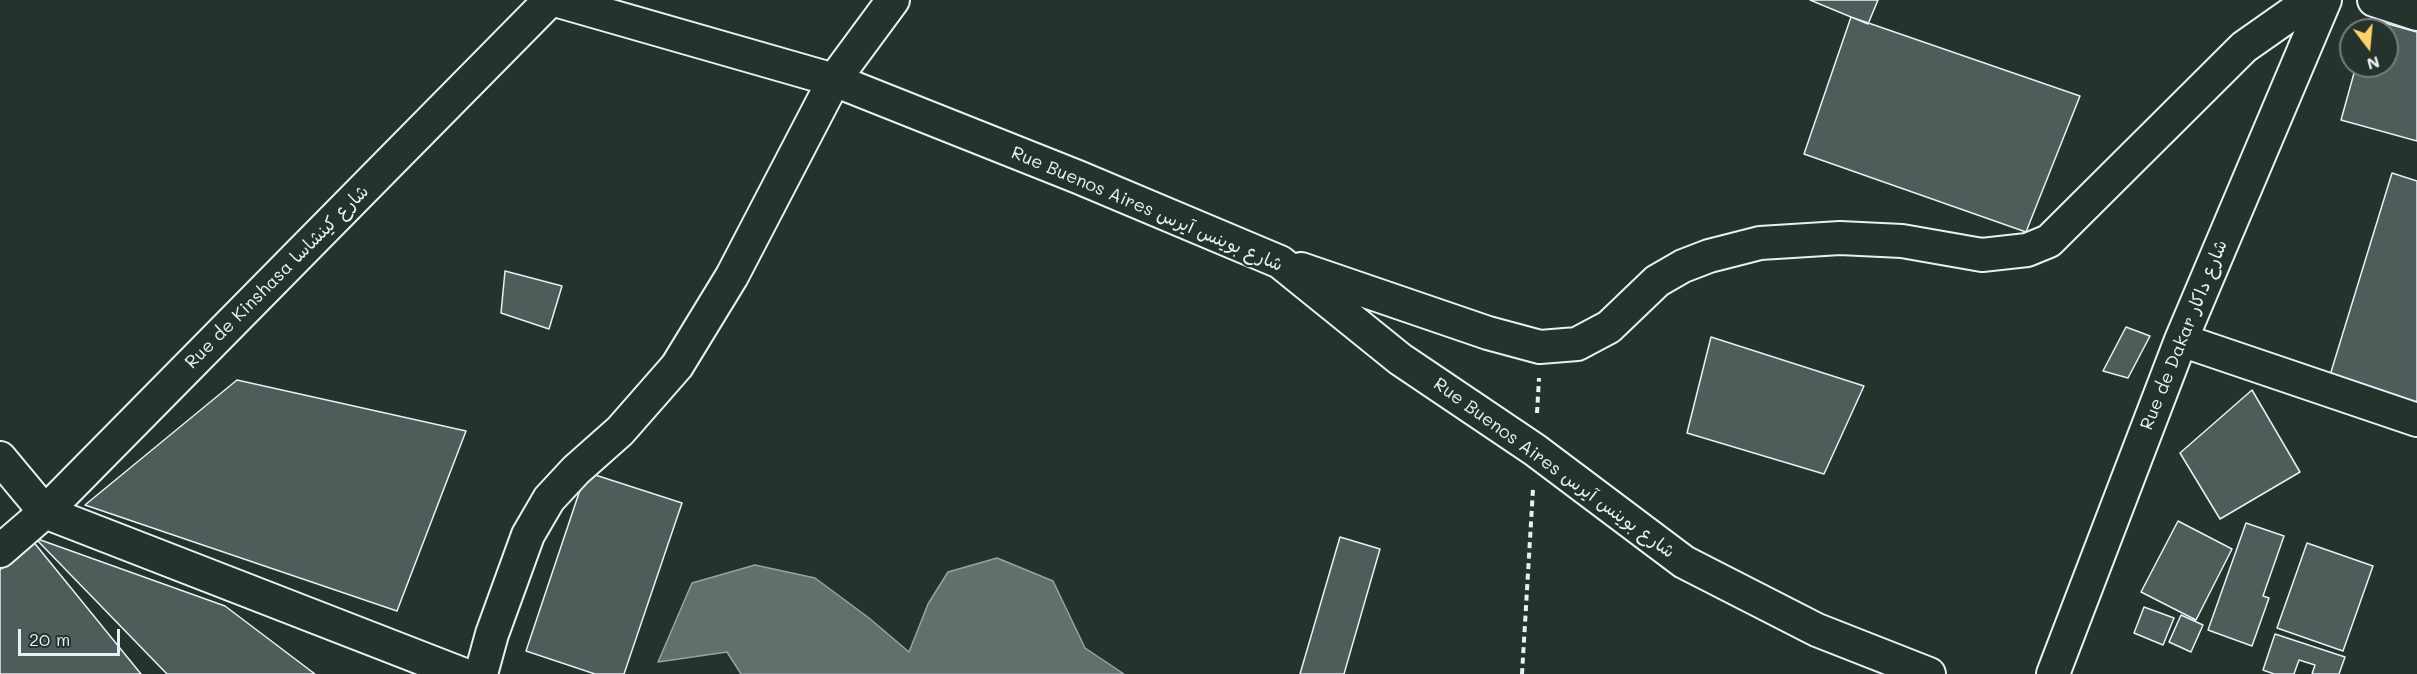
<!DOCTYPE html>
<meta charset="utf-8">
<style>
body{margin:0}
#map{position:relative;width:2417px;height:674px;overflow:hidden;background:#26332d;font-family:Mali,sans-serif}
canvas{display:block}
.north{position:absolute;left:2339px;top:18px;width:60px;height:60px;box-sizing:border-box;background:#26332d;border:2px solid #747f7e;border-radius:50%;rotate:164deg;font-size:16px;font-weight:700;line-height:24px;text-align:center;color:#e8f1f8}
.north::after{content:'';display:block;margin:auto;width:21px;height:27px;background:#ffd166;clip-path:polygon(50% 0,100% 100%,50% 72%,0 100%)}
.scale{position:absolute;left:18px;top:629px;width:102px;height:27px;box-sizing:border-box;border:3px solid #e8f1f8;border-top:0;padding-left:8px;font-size:18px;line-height:21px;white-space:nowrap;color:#e8f1f8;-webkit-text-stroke:4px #26332d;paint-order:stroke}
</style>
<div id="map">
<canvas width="2417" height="674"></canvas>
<div class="north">N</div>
<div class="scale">20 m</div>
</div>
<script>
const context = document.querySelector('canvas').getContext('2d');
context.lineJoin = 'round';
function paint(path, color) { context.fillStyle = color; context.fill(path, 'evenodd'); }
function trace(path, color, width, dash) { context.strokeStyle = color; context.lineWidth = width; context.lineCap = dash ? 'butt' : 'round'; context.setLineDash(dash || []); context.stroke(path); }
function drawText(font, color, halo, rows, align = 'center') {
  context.font = font + ' Mali,"Playpen Sans Arabic",sans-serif'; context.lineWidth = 4.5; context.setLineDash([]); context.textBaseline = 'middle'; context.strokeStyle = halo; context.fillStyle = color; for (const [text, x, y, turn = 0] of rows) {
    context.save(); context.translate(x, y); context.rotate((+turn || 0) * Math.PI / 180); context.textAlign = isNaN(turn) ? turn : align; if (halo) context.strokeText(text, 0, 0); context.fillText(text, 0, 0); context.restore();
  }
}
const water = new Path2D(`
 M997 558 1053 581 1085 648 1124 674H741L727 652 658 662 692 583 755 565 815 578 869 618 909 652 928 604 948 572Z`);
const building = new Path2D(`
 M1810 0H1878L1868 24Z
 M1851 17 2080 96 2026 232 1804 154Z
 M2370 19 2417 32V141L2341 120 2356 66H2387V30H2367Z
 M2392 173 2417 181V412L2327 385Z
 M505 271 562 286 549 329 501 313Z
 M2126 327 2150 336 2128 378 2103 371Z
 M1711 337 1864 386 1824 474 1687 433Z
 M237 380 466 431 397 611 85 505Z
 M2252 390 2300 472 2220 519 2180 453Z
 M586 472 682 503 624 674H595L526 651Z
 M2178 521 2232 549 2196 620 2141 592Z
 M2246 523 2284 536 2263 596 2269 598 2252 646 2208 630Z
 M1340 537 1380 549 1344 674H1300Z
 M35 538 225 606 315 674H167Z
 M32 540 141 674H0V570Z
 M2307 543 2373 566 2343 651 2277 628Z
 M2144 607 2174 618 2163 645 2134 633Z
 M2181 615 2203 625 2191 652 2169 642Z
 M2275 634 2345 657 2339 674H2312L2315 665 2299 660 2294 674H2274L2263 670Z`);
const path = new Path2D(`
 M1537 413 1539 378
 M1522 674 1533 489`);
const minor = new Path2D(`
 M555 0 834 80 1078 177 1280 262 1400 359 1535 450 1684 562 1817 630 1929 674
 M2374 0 2417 14
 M1301 269 1488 333 1540 347 1577 344 1609 327 1657 281 1683 266 1709 256 1760 243 1840 238 1902 241 1982 255 2027 250 2049 241 2244 47 2311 0
 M2181 340 2417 420
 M0 458 45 512 462 674
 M0 551 45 512 550 0
 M481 674 492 634 528 535 549 499 576 470 620 431 677 366 732 276 834 80 893 0
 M2053 674 2181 340 2325 0`);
const streetNames = [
 ["Rue Buenos Aires شارع بوينس آيرس",1147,209,23],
 ["Rue de Kinshasa شارع كينشاسا",277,277,-45],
 ["Rue de Dakar شارع داكار",2184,335,-68],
 ["Rue Buenos Aires شارع بوينس آيرس",1554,468,36]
];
paint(water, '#636f6d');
trace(water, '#98a3a5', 1.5);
paint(building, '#505c59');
trace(building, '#e8f1f8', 1.5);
trace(minor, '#e8f1f8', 36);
trace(path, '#e8f1f8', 4, [6, 4.5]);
trace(minor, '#26332d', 32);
drawText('18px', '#e8f1f8', '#26332d', streetNames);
</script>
